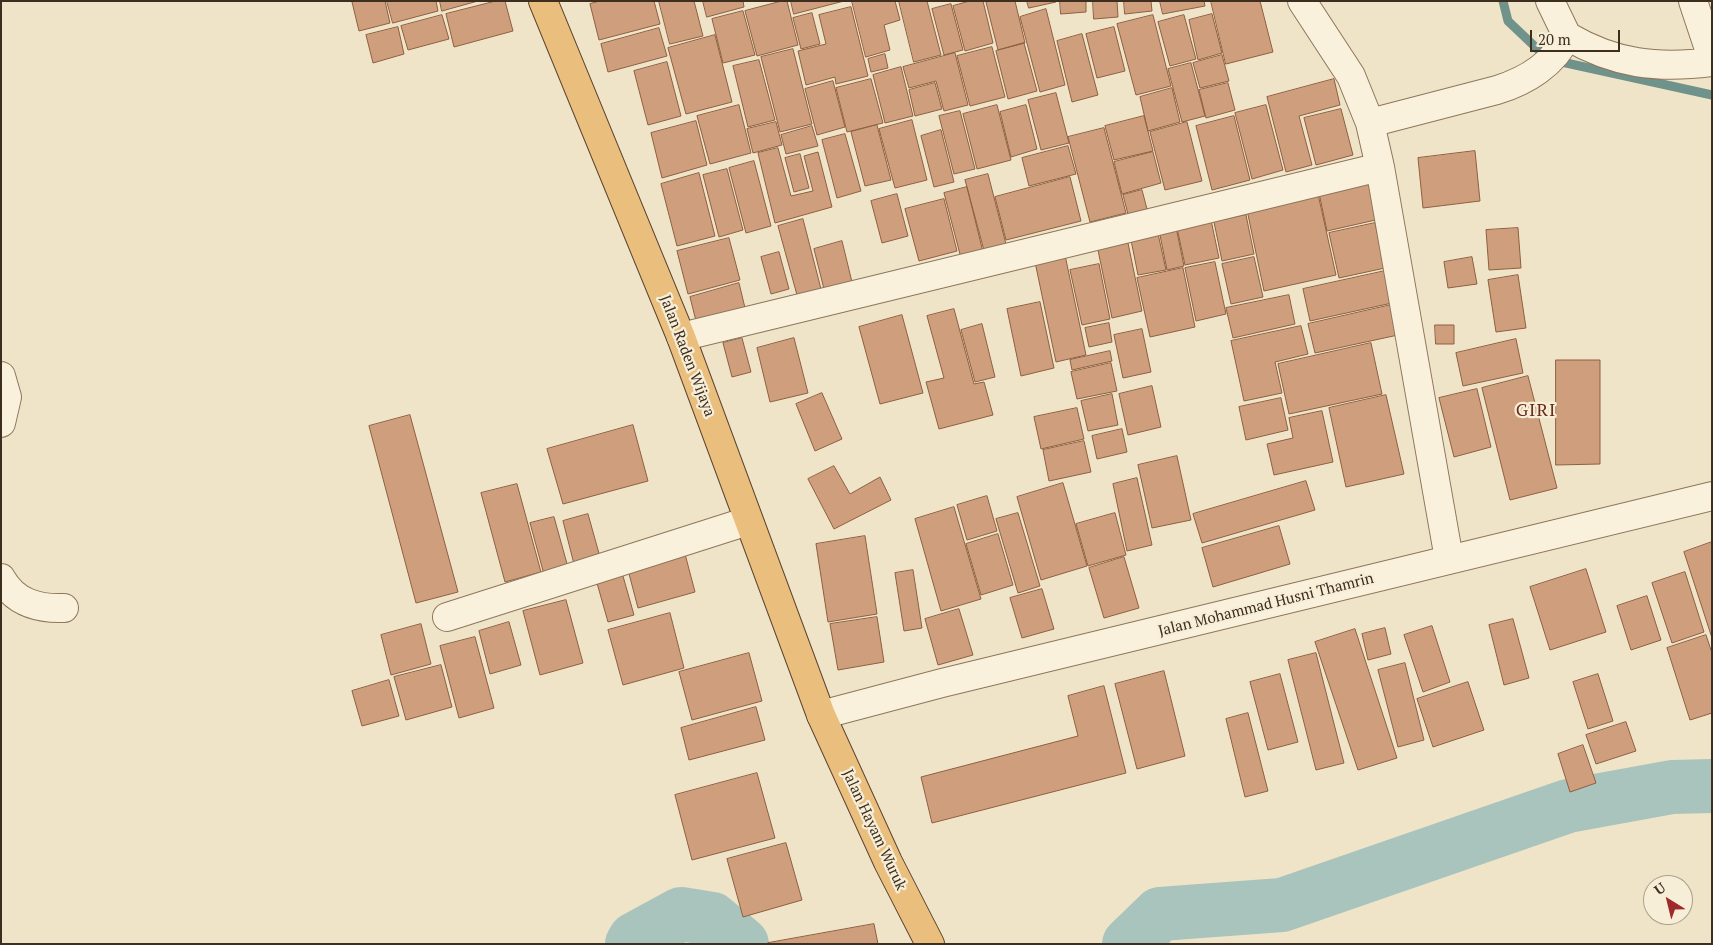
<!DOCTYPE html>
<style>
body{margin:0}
#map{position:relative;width:1713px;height:945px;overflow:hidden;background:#f0e4c8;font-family:"PT Serif",serif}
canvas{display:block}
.frame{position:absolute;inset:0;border:2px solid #3d2e20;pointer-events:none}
.north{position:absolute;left:1643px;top:875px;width:50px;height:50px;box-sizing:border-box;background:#f7eed8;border:1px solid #ada18e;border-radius:50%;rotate:324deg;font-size:14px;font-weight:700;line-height:20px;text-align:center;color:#3d2e20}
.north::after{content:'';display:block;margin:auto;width:18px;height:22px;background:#9e2a2b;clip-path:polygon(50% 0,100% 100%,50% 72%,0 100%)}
.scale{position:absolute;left:1530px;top:30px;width:90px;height:22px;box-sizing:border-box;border:2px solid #3d2e20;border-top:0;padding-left:6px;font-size:15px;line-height:18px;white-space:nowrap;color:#3d2e20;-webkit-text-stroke:4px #f7eed8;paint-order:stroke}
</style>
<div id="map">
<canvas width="1713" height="945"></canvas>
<div class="frame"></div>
<div class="north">U</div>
<div class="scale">20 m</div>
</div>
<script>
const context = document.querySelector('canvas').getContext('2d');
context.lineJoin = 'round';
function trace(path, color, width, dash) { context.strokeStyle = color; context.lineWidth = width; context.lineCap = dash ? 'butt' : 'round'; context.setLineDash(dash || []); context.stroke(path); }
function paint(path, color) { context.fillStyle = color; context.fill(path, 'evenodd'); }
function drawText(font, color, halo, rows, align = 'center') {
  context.font = font + ' "PT Serif",serif'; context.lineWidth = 4.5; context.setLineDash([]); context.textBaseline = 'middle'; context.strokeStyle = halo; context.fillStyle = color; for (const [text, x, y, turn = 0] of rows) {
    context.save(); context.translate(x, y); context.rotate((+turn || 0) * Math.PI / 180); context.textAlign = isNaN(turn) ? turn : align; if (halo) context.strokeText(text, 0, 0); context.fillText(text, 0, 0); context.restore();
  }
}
const stream = new Path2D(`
 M1503 1 1508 21 1548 59 1712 95`);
const river = new Path2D(`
 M632 944 635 939 681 914 712 919 742 944
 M1129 944 1160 914 1282 905 1568 806 1672 787 1712 786`);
const building = new Path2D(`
 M385 1 390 23 359 31 352 2Z
 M387 1H436L438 11 393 23Z
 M440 1H478L442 11Z
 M496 1H505L513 31 454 47 446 14Z
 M600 1H654L660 24 599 40 590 4Z
 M659 1H694L703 36 670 44Z
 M703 1H743L744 7 707 17Z
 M782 1H787L798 45 757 56 745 11Z
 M791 1H844L794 14Z
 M852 1H895L900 20 884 25 890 50 866 57Z
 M899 1H927L941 55 914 62Z
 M970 1H983L993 43 965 51 953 6Z
 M1015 1 1025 43 998 50 986 2Z
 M1027 1H1056V2L1029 8Z
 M1060 1H1086V12L1061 14Z
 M1093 1H1117L1118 17 1094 19Z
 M1124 1H1151L1152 11 1125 14Z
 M1160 1H1204L1205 6 1163 14Z
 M1211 1H1260L1273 52 1226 64Z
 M951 4 963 50 944 55 932 9Z
 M851 7 868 76 836 84 835 77 806 85 798 51 826 44 819 15Z
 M1046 9 1065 85 1040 92 1020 17Z
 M743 11 755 55 723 63 712 19Z
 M812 13 820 44 801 49 793 18Z
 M1212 14 1222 53 1198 60 1189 20Z
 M442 15 449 39 408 50 401 26Z
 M1153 15 1171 86 1136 95 1117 24Z
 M1184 15 1196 59 1170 66 1158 22Z
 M398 27 404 54 373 63 366 35Z
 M1114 27 1125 71 1097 78 1086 34Z
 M659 28 667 56 608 72 601 44Z
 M1082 34 1098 95 1072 102 1057 41Z
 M715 35 732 102 686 114 668 48Z
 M1024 43 1037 91 1008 99 996 51Z
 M992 47 1005 97 970 106 957 56Z
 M793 49 812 124 780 132 761 57Z
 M955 53 968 105 944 111 936 81 909 88 903 67Z
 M885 54 888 68 871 72 868 59Z
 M1222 55 1229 81 1200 88 1193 63Z
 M759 60 775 120 748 127 733 66Z
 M667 62 681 116 648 125 634 71Z
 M1191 63 1205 116 1182 122 1168 69Z
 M901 67 913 116 885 123 873 75Z
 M871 79 883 123 847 132 836 88Z
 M1334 79 1340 105 1299 116 1312 165 1286 172 1267 97Z
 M833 81 845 127 817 135 805 89Z
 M935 83 942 109 915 116 909 90Z
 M1228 83 1235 110 1206 118 1199 90Z
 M1172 88 1180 122 1148 131 1140 97Z
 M1056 93 1069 143 1041 150 1028 100Z
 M739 105 751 153 710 164 697 116Z
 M997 105 1011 160 977 169 963 114Z
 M1026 105 1037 149 1011 157 1000 112Z
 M1266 105 1283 170 1252 179 1235 113Z
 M1341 109 1353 155 1316 165 1304 118Z
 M960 111 975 169 954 174 939 116Z
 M1144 116 1153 151 1114 160 1105 126Z
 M1234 116 1250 180 1212 190 1196 126Z
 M912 120 927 180 895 188 879 129Z
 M696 121 707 165 662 178 651 133Z
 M776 122 782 145 753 153 747 129Z
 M1187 122 1202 181 1165 190 1150 132Z
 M877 125 891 180 865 186 851 132Z
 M812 126 818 146 786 154 781 135Z
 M1104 128 1126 213 1090 222 1068 137Z
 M941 130 954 182 934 187 921 136Z
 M845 134 861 191 837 198 822 140Z
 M1068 146 1076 174 1029 186 1022 158Z
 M778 148 791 196 813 191 804 156 818 152 832 207 775 223 758 153Z
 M1475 151 1480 201 1423 208 1418 158Z
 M1153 152 1161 183 1122 194 1114 162Z
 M800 154 809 188 794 192 785 158Z
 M754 161 771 226 746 233 729 168Z
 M727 169 743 230 719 237 703 175Z
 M699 173 715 236 677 246 661 184Z
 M988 174 1007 248 985 254 965 180Z
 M1070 177 1081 221 1006 240 995 197Z
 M1372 182 1380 219 1327 231 1319 193Z
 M967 187 983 252 961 258 944 193Z
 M1142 190 1147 209 1128 214 1123 195Z
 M897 194 908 236 882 243 871 201Z
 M1318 194 1336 275 1264 291 1247 210Z
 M944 199 957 251 919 261 905 209Z
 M1246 215 1254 254 1222 261 1214 222Z
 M803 219 821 289 797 295 778 226Z
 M1211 220 1219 258 1185 265 1177 228Z
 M1375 223 1385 268 1339 278 1329 233Z
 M1176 227 1184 266 1167 270 1159 230Z
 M1518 228 1521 268 1489 270 1486 230Z
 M1157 229 1166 270 1138 275 1130 235Z
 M729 238 740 280 688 294 677 251Z
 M842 241 852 282 824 289 814 249Z
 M1128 243 1142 311 1112 318 1098 250Z
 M779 252 789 289 771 294 761 257Z
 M1065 255 1086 355 1056 362 1035 262Z
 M1254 257 1263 297 1231 304 1222 264Z
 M1472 257 1477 284 1448 288 1444 262Z
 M1215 262 1226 314 1196 321 1185 268Z
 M1099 264 1110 319 1082 325 1070 270Z
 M1183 268 1195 327 1150 337 1137 278Z
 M1385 271 1392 303 1310 321 1303 289Z
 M1518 275 1526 328 1496 332 1488 280Z
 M739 283 746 312 697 325 690 297Z
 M1289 295 1295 324 1233 338 1226 308Z
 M1040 302 1054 368 1021 376 1007 309Z
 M1391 305 1398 335 1315 353 1308 324Z
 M954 309 974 384 984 382 993 415 939 429 926 382 944 378 927 316Z
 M902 315 923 393 880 404 859 327Z
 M1109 323 1112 342 1089 347 1085 328Z
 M982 324 995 377 975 382 961 330Z
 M1435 325H1454V344H1436Z
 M1301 326 1308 354 1275 362 1282 393 1244 401 1231 341Z
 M1142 329 1151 372 1123 378 1114 335Z
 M742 338 751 372 732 377 723 343Z
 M794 338 808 393 770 402 757 348Z
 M1516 339 1523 373 1463 386 1456 353Z
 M1371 343 1382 394 1289 414 1278 364Z
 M1110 351 1112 361 1072 370 1070 360Z
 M1556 360H1600V464L1556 465Z
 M1111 363 1117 391 1077 399 1071 372Z
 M1528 376 1557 488 1510 500 1482 388Z
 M1152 386 1161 427 1128 435 1119 394Z
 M1477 389 1491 447 1454 457 1439 398Z
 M822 393 842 439 815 451 796 404Z
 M1112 394 1118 425 1088 431 1081 401Z
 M1386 395 1404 474 1346 487 1329 408Z
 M1281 398 1288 430 1246 440 1239 407Z
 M1077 408 1084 439 1041 449 1034 417Z
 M1322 411 1333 462 1274 475 1267 444 1293 438 1289 418Z
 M410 415 458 592 416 603 369 426Z
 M633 425 648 481 563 504 547 449Z
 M1122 429 1127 452 1097 459 1092 436Z
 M1084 441 1091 472 1049 481 1043 450Z
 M1177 456 1191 520 1152 528 1138 465Z
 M834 466 850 494 880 477 891 500 834 529 808 479Z
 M1137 478 1152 545 1127 551 1113 484Z
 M1306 481 1315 510 1202 543 1193 514Z
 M1063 483 1087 566 1041 580 1017 497Z
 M517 484 541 572 505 582 481 493Z
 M987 496 997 531 967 540 957 505Z
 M954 507 981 599 941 611 915 519Z
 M1018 513 1040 586 1018 593 996 519Z
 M1115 513 1126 555 1088 566 1076 524Z
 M588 514 600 557 574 564 563 521Z
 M554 517 569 571 545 578 530 523Z
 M1279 526 1290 564 1213 587 1202 548Z
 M998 534 1013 585 981 595 966 544Z
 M865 536 877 614 828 622 816 544Z
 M1712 542V638L1684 552Z
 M684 550 695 592 638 608 627 566Z
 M1124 557 1139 608 1104 618 1089 568Z
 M621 569 634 615 608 622 595 576Z
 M1586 569 1606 632 1550 650 1530 587Z
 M913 570 922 628 904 631 895 573Z
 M1685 572 1704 632 1672 643 1652 583Z
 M1042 589 1054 629 1022 638 1010 598Z
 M1647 596 1661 640 1631 650 1617 606Z
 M566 600 583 663 540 675 523 611Z
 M959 609 973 655 938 665 925 619Z
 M670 613 684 668 623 685 608 630Z
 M877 617 884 662 838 670 830 624Z
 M1513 619 1529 678 1504 685 1489 625Z
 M509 622 521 665 490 674 479 631Z
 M421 624 431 664 391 675 381 635Z
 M1432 626 1450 682 1423 692 1404 635Z
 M1385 628 1391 654 1368 660 1362 634Z
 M1355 629 1397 758 1358 770 1315 642Z
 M1706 635 1712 653V713L1690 720 1667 648Z
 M475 637 494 708 459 718 440 646Z
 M749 653 762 701 692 720 679 672Z
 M1316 653 1344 763 1316 770 1288 660Z
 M1405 663 1424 740 1398 747 1378 670Z
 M441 665 452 707 406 720 394 677Z
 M1164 671 1185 756 1137 769 1115 684Z
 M1280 674 1298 742 1268 750 1250 682Z
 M1598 674 1613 721 1588 729 1573 682Z
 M389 680 399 716 362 726 352 691Z
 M1468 682 1484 730 1433 747 1417 699Z
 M1104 686 1126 773 932 823 921 777 1078 736 1068 696Z
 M756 707 765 740 689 760 681 728Z
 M1248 713 1268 791 1245 797 1226 719Z
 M1626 722 1636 751 1596 764 1586 735Z
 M1583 745 1596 783 1570 792 1558 754Z
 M757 773 775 838 692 860 675 795Z
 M786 843 802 900 743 917 727 859Z
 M874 924 878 944H769L768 943Z`);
const minor = new Path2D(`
 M1302 1 1351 76 1370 123 1380 167
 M1693 1 1712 58
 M1567 36C1615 64 1657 69 1712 62
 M1370 123 1497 90C1526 81 1554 64 1567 36L1550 1
 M681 337 1380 167 1449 559
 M1 376 7 397 1 423
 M1 578C15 603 38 609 64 608
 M447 617 748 521`);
const tertiary = new Path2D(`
 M821 715 942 683 1712 496`);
const trunk = new Path2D(`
 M543 1 681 337 821 715 888 862 930 944`);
const streetNames = [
 ["Jalan Raden Wijaya",687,356,69],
 ["Jalan Mohammad Husni Thamrin",1266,605,-14],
 ["Jalan Hayam Wuruk",874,830,65]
];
const quarterNames = [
 ["GIRI",1536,411]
];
trace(stream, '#6f938a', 9);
trace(river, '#a9c4bc', 54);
paint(building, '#cf9f7d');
trace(building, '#8d5f41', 1);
trace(minor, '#8d765c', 30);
trace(tertiary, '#8d765c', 30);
trace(trunk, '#5b4430', 30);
trace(minor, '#faf1dc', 28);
trace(tertiary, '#faf1dc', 28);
trace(trunk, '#eabe7c', 28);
drawText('15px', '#3d2e20', '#f7eed8', streetNames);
context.letterSpacing = '1px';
drawText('18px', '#6b2e1e', '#f7eed8', quarterNames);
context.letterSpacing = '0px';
</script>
